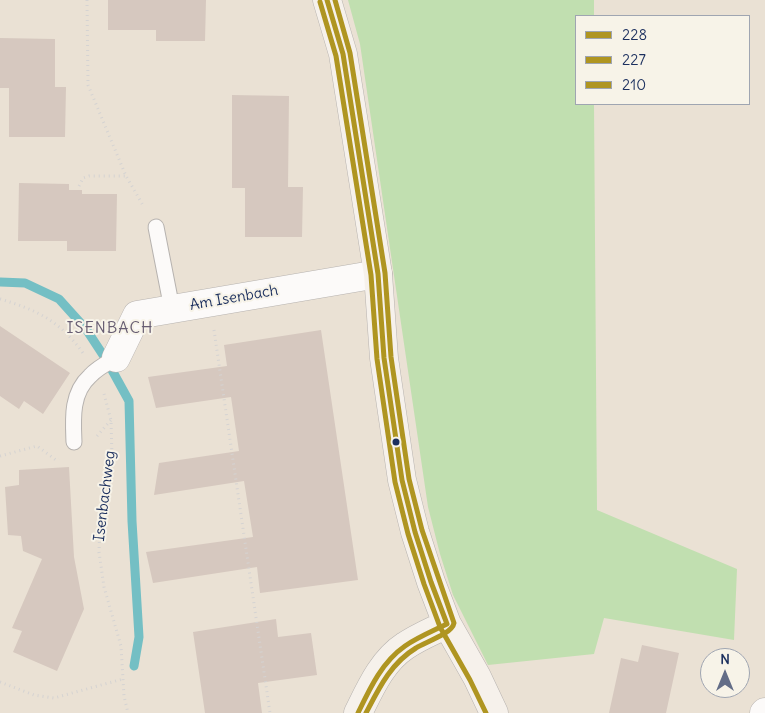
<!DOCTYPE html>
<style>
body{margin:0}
#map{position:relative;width:765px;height:713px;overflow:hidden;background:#eae1d4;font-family:Delius,sans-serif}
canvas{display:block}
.legend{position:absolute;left:575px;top:15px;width:175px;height:90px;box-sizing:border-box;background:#f7f3e8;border:1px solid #9fa5b1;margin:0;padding:6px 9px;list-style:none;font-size:15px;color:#1b2f5e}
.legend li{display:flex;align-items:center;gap:10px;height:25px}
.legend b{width:25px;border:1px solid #9fa5b1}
.north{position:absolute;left:700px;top:648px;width:50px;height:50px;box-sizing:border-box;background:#f7f3e8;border:1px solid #9fa5b1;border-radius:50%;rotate:0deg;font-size:14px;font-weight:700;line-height:20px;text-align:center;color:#1b2f5e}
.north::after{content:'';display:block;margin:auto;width:18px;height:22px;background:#636d87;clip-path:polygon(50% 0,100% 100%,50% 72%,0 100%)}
</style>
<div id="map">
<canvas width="765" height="713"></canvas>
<ul class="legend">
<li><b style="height:6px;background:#af9521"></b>228</li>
<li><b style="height:6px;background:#af9521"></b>227</li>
<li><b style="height:6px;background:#af9521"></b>210</li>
</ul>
<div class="north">N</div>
</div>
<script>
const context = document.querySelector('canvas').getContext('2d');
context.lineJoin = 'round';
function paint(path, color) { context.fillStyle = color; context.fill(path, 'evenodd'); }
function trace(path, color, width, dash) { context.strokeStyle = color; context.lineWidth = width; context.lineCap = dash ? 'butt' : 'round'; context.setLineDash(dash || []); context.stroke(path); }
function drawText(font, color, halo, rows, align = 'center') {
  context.font = font + ' Delius,sans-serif'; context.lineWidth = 4; context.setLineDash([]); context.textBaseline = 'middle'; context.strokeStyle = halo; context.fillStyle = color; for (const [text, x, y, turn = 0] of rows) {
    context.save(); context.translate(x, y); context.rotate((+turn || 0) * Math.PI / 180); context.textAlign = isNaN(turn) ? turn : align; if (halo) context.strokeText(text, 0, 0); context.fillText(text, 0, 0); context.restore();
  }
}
const green = new Path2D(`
 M348 0H594V16H576V104H594L597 510 737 569 734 640 604 618 594 654 488 665 453 595 440 554 428 507 360 44Z`);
const stream = new Path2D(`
 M0 282 25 283 59 299 86 329 107 361 129 401 132 521 139 637 134 666`);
const building = new Path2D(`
 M108 0H206L205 41H156V30H108Z
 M0 38 55 39V87H66L65 137H9V88H0Z
 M232 95 289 96 288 187H303L302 237H245V188H232Z
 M19 183 69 184V190H82V194H117L116 251H67V241H18Z
 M0 326 70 373 43 414 24 401 19 409 0 396Z
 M321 330 358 580 260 593 257 567 153 583 146 552 253 537 244 481 154 495 159 463 239 451 231 397 156 408 148 377 227 366 224 345Z
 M69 467 74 557 84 609 57 671 13 652 22 631 12 628 42 559 23 551 21 536 8 535 5 487 19 485V470Z
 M276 619 278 637 311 633 317 675 258 683 262 713H205L193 632Z
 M642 645 679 653 666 713H609L621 658 638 662Z`);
const path = new Path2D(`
 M87 0 88 85 126 176 144 207
 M79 186 83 178 89 176H126
 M0 299C37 310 60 321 83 353
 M214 330 270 713
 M104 394 111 420 112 457 100 522 99 552 104 587 121 646 124 696 128 713
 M97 436 111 420
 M0 456 37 446 56 460 59 459
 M0 682 34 695 54 698 123 679`);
const lane = new Path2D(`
 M156 227 172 309
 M74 442C73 419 71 393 90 376 97 368 107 363 116 358`);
const street = new Path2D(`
 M116 358 137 315 378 274
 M764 713 765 712`);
const secondary = new Path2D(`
 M327 0 343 54 378 274 384 358 402 480 415 532 431 582 447 624 477 677 494 713
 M358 713C370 689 382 661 405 646 418 637 433 631 447 624`);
const bus1 = new Path2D(`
 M327 0 343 54 378 274 384 358 402 480 415 532 431 582 447 624
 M358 713C370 688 382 662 405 646 418 637 433 631 447 624`);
const bus2 = new Path2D(`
 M320 2 336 56 371 275 377 359 395 482 408 534 424 584 440 627 470 680 486 713`);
const bus3 = new Path2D(`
 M335 0 350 53 385 273 391 357 409 479 422 530 454 623C452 634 425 642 416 648 391 663 379 688 366 713`);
const markers = [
 [396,442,4.5,"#1b2f5e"]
];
const streetNames = [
 ["Am Isenbach",234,298,-10],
 ["Isenbachweg",105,496,-83]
];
const neighbourhoodNames = [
 ["ISENBACH",110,328]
];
paint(green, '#c1dfb0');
trace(stream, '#74bfc4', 9);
paint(building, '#d6c8bf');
trace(lane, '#b6b2af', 17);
trace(street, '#b6b2af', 29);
trace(secondary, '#b6b2af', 29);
trace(path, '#d5d3d2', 3, [1, 4]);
trace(lane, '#fcfaf9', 15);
trace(street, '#fcfaf9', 28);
trace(secondary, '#f6f1eb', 28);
trace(bus1, '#af9521', 5);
trace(bus2, '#af9521', 5);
trace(bus3, '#af9521', 5);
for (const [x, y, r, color] of markers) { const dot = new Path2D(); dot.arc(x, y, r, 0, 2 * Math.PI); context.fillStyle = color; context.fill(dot); trace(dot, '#f7f3e8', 2); }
drawText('15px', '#1b2f5e', '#f7f3e8', streetNames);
context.letterSpacing = '1px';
drawText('16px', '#675d72', '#f7f3e8', neighbourhoodNames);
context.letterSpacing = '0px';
</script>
